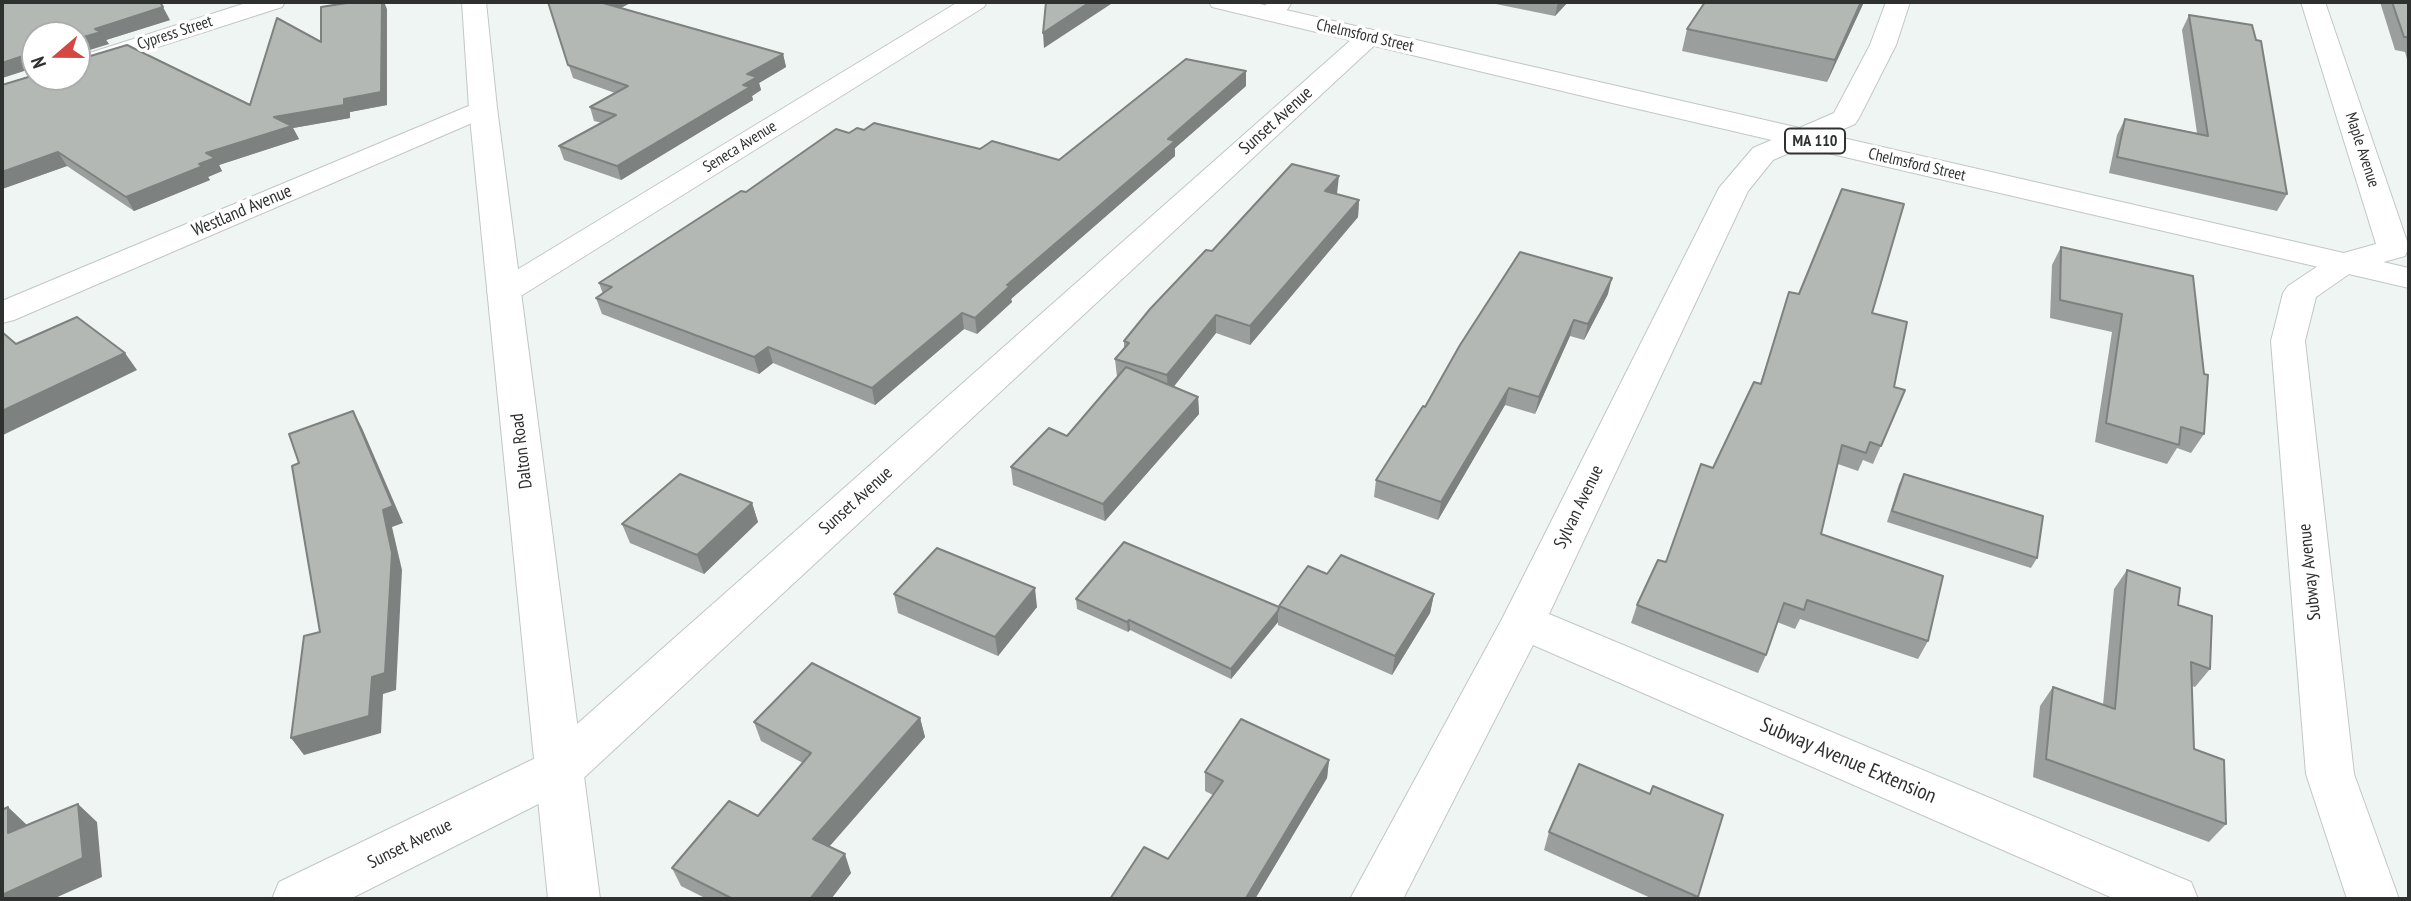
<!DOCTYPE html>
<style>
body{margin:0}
#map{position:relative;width:2411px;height:901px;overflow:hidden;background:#eff5f2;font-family:"PT Sans Narrow",sans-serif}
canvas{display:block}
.frame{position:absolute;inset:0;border:4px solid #2f3130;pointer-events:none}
.north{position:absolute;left:21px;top:21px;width:70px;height:70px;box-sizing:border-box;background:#fff;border:2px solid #acadac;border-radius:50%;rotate:250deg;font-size:19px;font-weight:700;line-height:28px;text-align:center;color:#2f3130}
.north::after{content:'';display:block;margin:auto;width:24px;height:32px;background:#d54742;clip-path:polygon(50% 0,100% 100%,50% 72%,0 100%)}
</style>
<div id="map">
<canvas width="2411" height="901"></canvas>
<div class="frame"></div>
<div class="north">N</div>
</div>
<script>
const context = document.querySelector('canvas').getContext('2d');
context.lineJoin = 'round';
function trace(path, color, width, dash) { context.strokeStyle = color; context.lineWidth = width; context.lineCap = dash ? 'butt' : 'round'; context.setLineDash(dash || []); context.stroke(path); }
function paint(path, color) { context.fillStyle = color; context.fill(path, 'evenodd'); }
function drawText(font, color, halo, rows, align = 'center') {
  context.font = font + ' "PT Sans Narrow",sans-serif'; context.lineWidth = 7; context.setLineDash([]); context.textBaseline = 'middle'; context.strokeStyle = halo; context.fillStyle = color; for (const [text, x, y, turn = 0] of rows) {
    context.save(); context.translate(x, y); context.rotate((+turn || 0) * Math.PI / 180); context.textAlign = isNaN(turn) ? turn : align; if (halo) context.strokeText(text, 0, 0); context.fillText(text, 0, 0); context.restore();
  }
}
const street = new Path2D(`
 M249 2H285L282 7 77 73V57Z
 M958 2H987L984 7 516 299 504 302 492 299 487 292 492 285Z
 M1268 2H1292L1281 19 1272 21 1263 19 1260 14Z
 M1886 2H1910L1896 45 1859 118 1855 124 1773 160 1748 191 1549 614 2191 882 2198 899H2115L1533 645 1403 899H1350L1502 619 1719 188 1753 148 1834 113 1870 45Z
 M2301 2H2325L2409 247 2405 256 2355 270 2316 297 2305 341 2354 774 2399 899H2347L2306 774 2271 341 2283 293 2288 286 2333 256 2376 244Z
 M1369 29 1378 32 1382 37 1378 42 576 785 350 899H272L279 882 542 755 1360 32Z
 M483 100 493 102 497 108 493 114 14 320 2 323V301Z`);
const secondary = new Path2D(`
 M462 2H486L497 108 600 899H548L469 108Z`);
const primary = new Path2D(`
 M1209 2H1251L2409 268V288L1608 102 1212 7Z`);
const wall = new Path2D(`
 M2 2 170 20 106 40 109 44 35 35V70L33 68 2 78Z
 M548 2H632L621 8 783 54 786 67 759 83 761 90 752 96 753 100 621 180 564 160 559 146 602 123 594 121 590 107 615 93 573 78Z
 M1486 2H1568L1555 16Z
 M1705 2H1864L1827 82 1682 51 1687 29Z
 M2380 2H2409V66L2405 52 2395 50Z
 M387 9V105L350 112V118L293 128 299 139 219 165 222 171 208 177 210 180 134 211 67 166 2 189V85L250 105 321 42Z
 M2189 15 2287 194 2277 211 2109 173 2117 135 2125 119 2197 133 2182 30Z
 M1246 86 1175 148V156L1011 299 1012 302 977 334 964 329 875 405 773 363 759 374 602 314 596 298 603 294 599 283 746 192 849 133 1059 160Z
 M1337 194 1359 200 1358 217 1250 345 1216 333 1174 386 1198 397 1199 414 1105 521 1013 485 1011 467 1067 436 1117 377 1115 359 1124 349V341L1212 251Z
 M2061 247 2193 276 2204 434 2191 453 2177 448 2167 464 2095 442 2112 332 2050 318 2052 265Z
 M1789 292 1872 313 1894 387 1905 390 1873 464 1863 460 1858 471 1838 464 1821 534 1928 641 1918 659 1800 619 1795 629 1777 622 1766 655 1758 673 1631 623 1637 605 1666 562 1760 384Z
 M1608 294 1584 340 1570 336 1535 414 1505 405 1438 520 1374 497 1376 480 1425 407Z
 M1904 474 2037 558 2031 568 1887 522 1899 484Z
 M752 503 758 522 704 574 630 543 622 524Z
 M2127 570 2178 605 2210 669 2195 687 2192 686 2194 749 2226 824 2209 842 2033 777 2040 706 2053 687 2103 705 2114 589Z
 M1327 574 1434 594 1430 613 1392 675 1278 625V622L1231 679 1130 630 1128 632 1077 609 1076 599 1279 607V606Z
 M894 594 1037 607 998 656 898 613Z
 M920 718 925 737 829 847 851 873 831 899H707L681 886 672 868 758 816 803 763 761 741 754 722Z
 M1329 760 1327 778 1255 899H1110L1168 859 1213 795 1205 791V772Z
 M1650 794 1723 815 1697 899H1653L1544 850 1549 832Z`);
const shadedWall = new Path2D(`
 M382 2H384L387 9V105L350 112V118L293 128 299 139 219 165 222 171 208 177 210 180 134 211 126 197 199 164 206 153 274 117 344 99Z
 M604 2H632L607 15 603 3Z
 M1090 2H1114L1044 48 1043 33Z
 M1558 2H1568L1555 16Z
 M1861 2H1864L1827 82 1835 60Z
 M163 7 170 20 106 40 109 44 77 54V39L95 29Z
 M783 54 786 67 759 83 761 90 752 96 753 100 621 180 617 166 743 85 747 74Z
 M26 55 33 68 2 78V63Z
 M1246 71V86L1175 148V156L1011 299 1012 302 977 334 975 318 1007 285 1168 139Z
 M58 152 67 166 2 189V172Z
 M1339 176 1337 194 1325 191Z
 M1359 200 1358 217 1250 345V326Z
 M1612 278 1608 294 1584 340 1588 324Z
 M962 313 964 329 875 405 872 388Z
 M1216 315V333L1168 394 1167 375Z
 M1574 320 1570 336 1535 414 1539 397Z
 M768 347 773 363 759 374 754 357Z
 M125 353 137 370 3 435 2 434V411Z
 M1509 388 1505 405 1438 520 1441 502Z
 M1198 397 1199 414 1105 521 1103 504Z
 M353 411 362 428 403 523 392 527 402 570 396 690 383 694 381 733 304 755 291 738 369 716Z
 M752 503 758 522 704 574 697 555Z
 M1035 588 1037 607 998 656 995 637Z
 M1434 594 1430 613 1392 675 1395 656Z
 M1278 612V622L1231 679V669Z
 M1129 620 1130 630 1128 632 1127 622Z
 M920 718 925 737 820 857 813 839Z
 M1329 760 1327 778 1255 899H1246Z
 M78 804 97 822 102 877 53 899H2V895Z
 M8 807 28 826 8 833Z
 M845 854 851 873 831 899H810Z`);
const building = new Path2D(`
 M2 2H160L163 7 95 29 101 32 77 39V35H35V62H30L26 55 2 63Z
 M353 2H382L381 92 344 99V105L274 117 292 126 206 153 215 158 199 164 203 166 126 197 58 152 2 172V85L35 75V77H77V60L127 45 250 105 277 18 321 42V7Z
 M548 2H604L603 3 783 54 747 74 757 77 743 85 750 87 617 166 559 146 616 115 590 107 628 86 568 65Z
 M1046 2H1090L1043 33Z
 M1705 2H1861L1835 60 1687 29Z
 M2392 2H2409V37H2404Z
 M2189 15 2252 25 2256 40 2261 41 2287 194 2117 157 2125 119 2208 136Z
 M1186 59 1246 71 1168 139 1175 141 1007 285 1010 286 975 318 962 313 872 388 768 347 754 357 596 298 612 287 599 283 741 191 746 192 836 129 849 133 857 128 864 130 874 123 980 149 992 141 1059 160Z
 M1292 164 1339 176 1325 191 1359 200 1250 326 1216 315 1167 375 1115 359 1129 343 1124 341 1150 309 1206 250 1212 251Z
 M1842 189 1904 204 1872 313 1907 322 1894 387 1905 390 1881 446 1870 442 1866 453 1842 445 1821 534 1943 576 1928 641 1807 600 1804 610 1784 603 1766 655 1637 605 1658 560 1666 562 1701 464 1713 468 1754 382 1761 384 1789 292 1799 294Z
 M2061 247 2193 276 2204 374 2208 375 2204 434 2181 427 2179 445 2106 423 2122 314 2060 300Z
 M1520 252 1612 278 1588 324 1574 320 1539 397 1509 388 1441 502 1376 480 1423 406 1425 407 1460 345Z
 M77 317 125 353 2 411V332L16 344Z
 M1126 367 1198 397 1103 504 1011 467 1049 428 1067 436Z
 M353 411 393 506 383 510 392 553 385 673 372 677 369 716 291 738 304 636 320 632 292 466 299 463 289 434Z
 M680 474 752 503 697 555 622 524Z
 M1904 474 2043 516 2037 558 1892 511Z
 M1124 542 1279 607 1278 611 1231 669 1129 620 1127 622 1076 599Z
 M937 548 1035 588 995 637 894 594Z
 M1341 555 1434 594 1395 656 1279 606 1308 566 1327 574Z
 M2127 570 2180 588 2178 605 2212 616 2210 669 2191 662 2194 749 2224 760 2226 824 2046 759 2053 687 2115 709Z
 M812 663 920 718 813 839 845 854 810 899H733L672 868 729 801 758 816 811 753 754 722Z
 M1241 719 1329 760 1246 898 1248 899H1110L1144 847 1168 859 1223 781 1205 772Z
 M1579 764 1650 794 1653 786 1723 815 1698 897 1549 832Z
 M78 804 83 858 2 895V810L8 807V833Z`);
const farStreetnames = [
 ["Cypress Street",175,33,-18],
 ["Chelmsford Street",1365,36,13],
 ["Seneca Avenue",740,147,-32],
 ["Maple Avenue",2362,150,72],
 ["Chelmsford Street",1917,165,13]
];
const shields = [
 [1815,141,60]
];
const shieldNames = [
 ["MA 110",1815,141]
];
const streetNames = [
 ["Sunset Avenue",1276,121,-42],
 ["Westland Avenue",242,211,-23],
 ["Dalton Road",522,451,-97],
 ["Sunset Avenue",856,501,-42],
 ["Sylvan Avenue",1579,507,-64],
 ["Subway Avenue",2310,572,-96],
 ["Sunset Avenue",410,844,-26]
];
const nearStreetnames = [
 ["Subway Avenue Extension",1848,761,23]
];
trace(street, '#c2c7c5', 2);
trace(secondary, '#c2c7c5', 2);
trace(primary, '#c2c7c5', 2);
paint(street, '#fff');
paint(secondary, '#fff');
paint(primary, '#fff');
paint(wall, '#9a9e9c');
paint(shadedWall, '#7d817f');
paint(building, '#b3b8b5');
trace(building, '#7d817f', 2);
drawText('16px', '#2f3130', '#fff', farStreetnames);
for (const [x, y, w] of shields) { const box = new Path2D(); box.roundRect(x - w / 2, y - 12.5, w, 25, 5); context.fillStyle = '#fff'; context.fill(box); trace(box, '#2f3130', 2); }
drawText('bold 16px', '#2f3130', null, shieldNames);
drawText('18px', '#2f3130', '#fff', streetNames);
drawText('21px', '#2f3130', '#fff', nearStreetnames);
</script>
